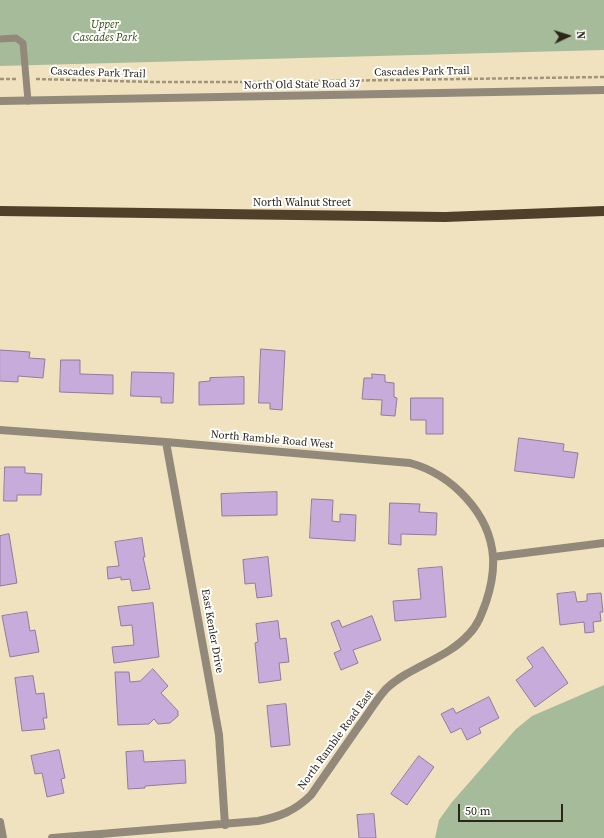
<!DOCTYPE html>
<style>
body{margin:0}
#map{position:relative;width:604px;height:838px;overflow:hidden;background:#f1e2bf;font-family:"Source Serif 4",serif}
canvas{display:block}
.north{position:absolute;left:548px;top:16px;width:40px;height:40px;-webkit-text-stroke:3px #fff;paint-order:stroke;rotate:86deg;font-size:11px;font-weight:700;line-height:16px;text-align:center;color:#2c2619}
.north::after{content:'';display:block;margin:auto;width:14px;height:18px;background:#2c2619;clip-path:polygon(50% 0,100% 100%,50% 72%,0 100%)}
.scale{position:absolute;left:458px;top:804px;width:105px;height:18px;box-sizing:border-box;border:2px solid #2c2619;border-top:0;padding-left:5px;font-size:12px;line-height:14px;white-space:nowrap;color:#2c2619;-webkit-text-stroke:3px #fff;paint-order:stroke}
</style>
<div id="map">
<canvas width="604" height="838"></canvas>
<div class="north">N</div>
<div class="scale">50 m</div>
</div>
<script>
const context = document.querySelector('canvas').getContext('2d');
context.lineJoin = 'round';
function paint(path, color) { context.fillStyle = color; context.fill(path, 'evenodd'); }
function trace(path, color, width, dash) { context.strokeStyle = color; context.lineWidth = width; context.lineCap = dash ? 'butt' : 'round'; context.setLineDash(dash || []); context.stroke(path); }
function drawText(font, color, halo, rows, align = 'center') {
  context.font = font + ' "Source Serif 4",serif'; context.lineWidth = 4; context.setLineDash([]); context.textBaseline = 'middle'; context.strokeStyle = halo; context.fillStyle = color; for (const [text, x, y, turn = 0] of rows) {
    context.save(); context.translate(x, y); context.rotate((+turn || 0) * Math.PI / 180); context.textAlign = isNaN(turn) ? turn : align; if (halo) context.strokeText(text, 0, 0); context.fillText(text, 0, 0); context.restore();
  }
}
const green = new Path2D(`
 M0 0H604V50L0 66Z
 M604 685V838H435L439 820 452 802 516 729 532 716Z`);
const building = new Path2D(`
 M261 349 285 351 282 410 270 409V403H259Z
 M0 350 30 352 29 358 45 359 43 378 18 376V382L0 381Z
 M61 360H80V374L113 375V394L60 392Z
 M132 372 174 373 173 403H161V397L131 396Z
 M372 374 385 375V382L394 383V397L397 398 395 416 381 415 382 400 362 399 364 378H372Z
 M244 377V404L199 405V382L210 381V378Z
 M411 398H443V434H426V420H411Z
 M519 438 564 444 563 451 578 453 574 478 515 471Z
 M5 467H25V473L42 474 41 495H17V501H4Z
 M277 492V515L222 516 221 494Z
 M312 499 333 500 332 521 340 522V514L356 515 355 541 310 538Z
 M390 503 420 504 419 512 437 513 436 535 401 534V545L389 544Z
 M9 534 17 583 0 586V536Z
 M142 538 145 557H143L150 589 132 591 130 579 121 580V577L108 579 107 567 119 566 115 542Z
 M268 557 272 596 257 598 255 583 245 584 243 560Z
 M442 567 446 617 395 621 393 601 421 599 418 569Z
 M575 592 577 602 587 601V594L601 593 603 612H600L601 621 593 622 594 632 585 633 584 622 560 625 557 594Z
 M153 603 159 657 114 663 112 647 134 645 132 625 121 626 118 607Z
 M27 612 30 631 35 630 39 652 10 657 2 616Z
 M372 616 381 640 353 650 358 663 341 670 334 653 341 650 331 623 339 620 342 627Z
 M278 621 280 639 286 638 289 662 279 663 281 680 259 683 255 643 258 642 256 624Z
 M543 647 568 683 535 707 516 680 533 667 527 658Z
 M153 669 168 686 161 693 178 711V716L170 723 158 724 154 719 149 724 118 725 115 672H129L130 682 140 681Z
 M33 676 36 694 44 693 47 718H43L45 729 22 731 15 678Z
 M489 697 499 718 479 728 481 733 467 740 461 728 451 733 441 714 453 708 456 713Z
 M286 704 290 745 271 747 267 706Z
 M59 750 65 778 61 779 64 793 47 797 42 773 35 774 31 756Z
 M143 751 144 762 185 760 186 783 145 786V788L128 789 126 752Z
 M419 756 434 767 407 805 391 794Z
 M374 814 376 838H359L357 815Z`);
const path = new Path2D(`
 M0 79H17
 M36 79 154 82H253L604 77`);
const lane = new Path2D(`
 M0 39 16 38 23 43 28 101`);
const street = new Path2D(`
 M0 101 604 90
 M0 430 166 442 410 463C451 474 490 513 493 557 494 573 491 587 486 602 482 613 478 625 469 634 447 659 410 666 386 689 376 700 368 714 359 726 343 749 327 772 311 795 295 811 279 817 258 821L52 838
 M166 442 219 735 225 825
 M493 557 604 543
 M0 822 3 838`);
const primary = new Path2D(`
 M0 211 445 217 604 211`);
const parkNames = [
 ["Upper",105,25],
 ["Cascades Park",105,38]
];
const streetNames = [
 ["Cascades Park Trail",422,72,-1],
 ["Cascades Park Trail",98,73,2],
 ["North Old State Road 37",302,85,-1],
 ["North Walnut Street",302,203],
 ["North Ramble Road West",272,440,5],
 ["East Kenler Drive",212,631,80],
 ["North Ramble Road East",336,740,-54]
];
paint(green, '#a6bb9a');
paint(building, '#c6abdb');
trace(building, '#8e7d9c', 1);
trace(path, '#a0957b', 2.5, [4, 2]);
trace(lane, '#92897b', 7);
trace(street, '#92897b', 8);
trace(primary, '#504029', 10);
drawText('italic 11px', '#2a4e0a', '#fff', parkNames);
drawText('11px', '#2c2619', '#fff', streetNames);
</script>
